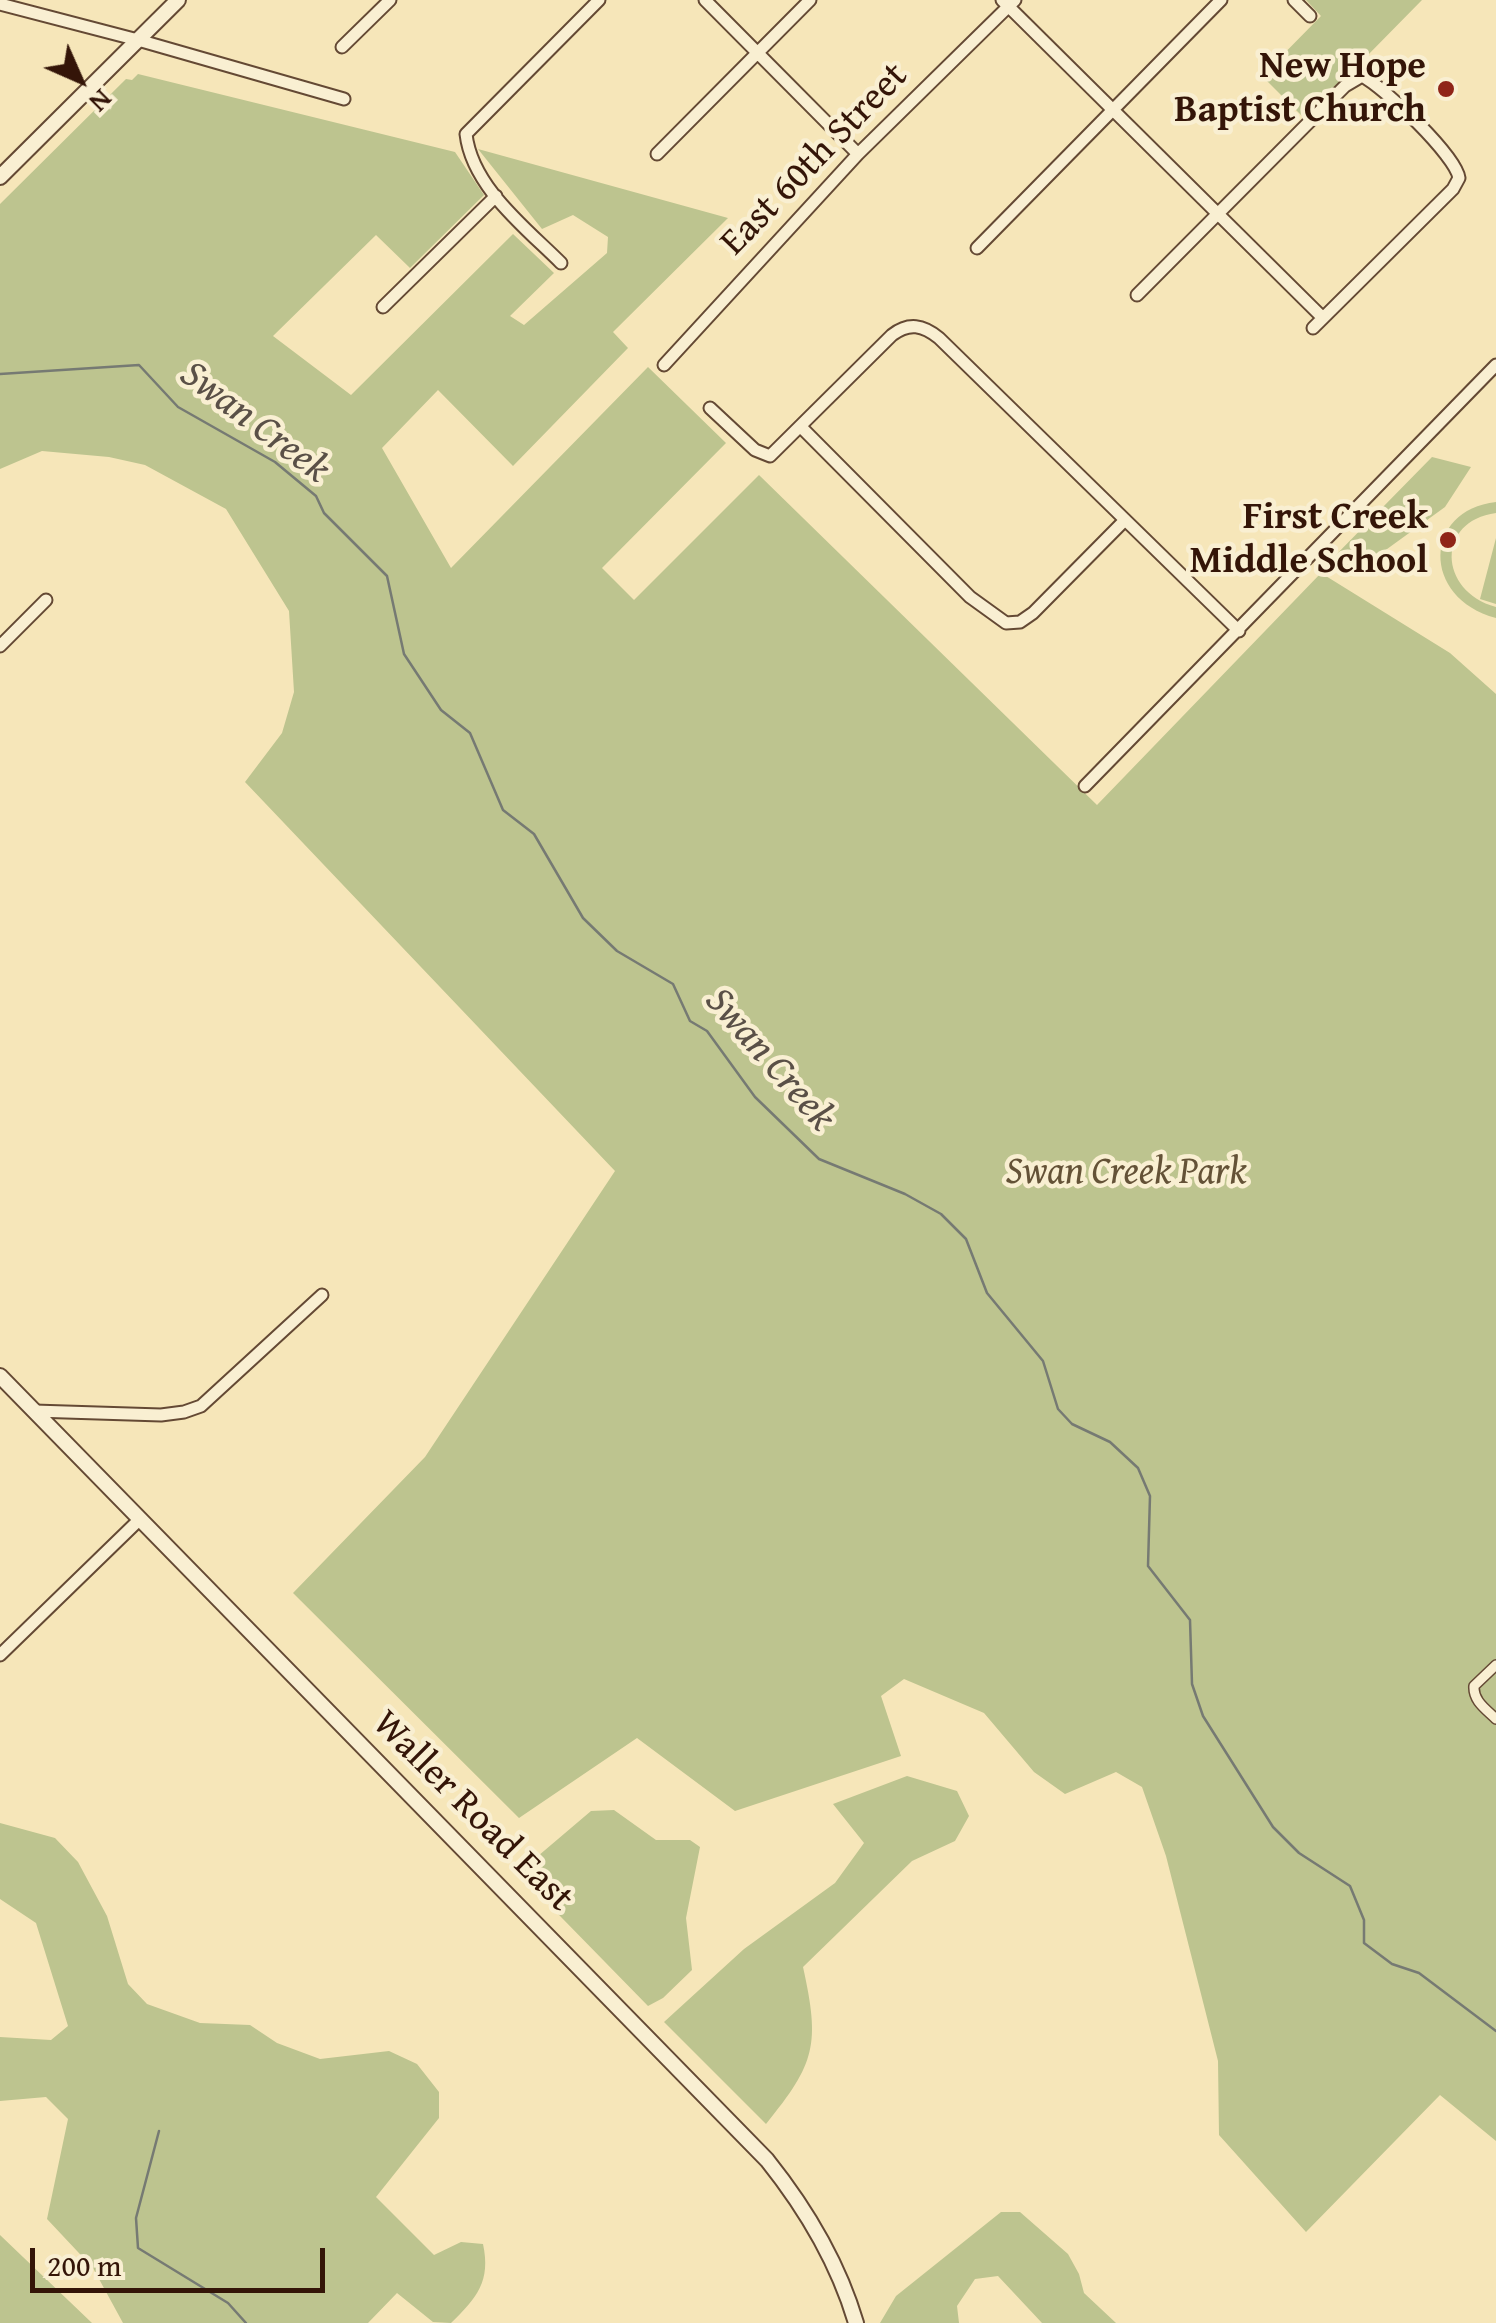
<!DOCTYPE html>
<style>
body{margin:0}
#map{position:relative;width:1496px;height:2323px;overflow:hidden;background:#f6e6b9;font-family:"Gentium Book Plus",serif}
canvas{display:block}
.north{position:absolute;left:30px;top:30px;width:100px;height:100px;-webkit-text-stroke:8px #f9efd2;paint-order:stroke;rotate:135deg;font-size:28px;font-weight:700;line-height:40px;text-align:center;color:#341508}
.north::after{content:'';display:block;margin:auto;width:35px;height:45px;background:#341508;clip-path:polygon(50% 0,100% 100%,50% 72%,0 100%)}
.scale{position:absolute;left:30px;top:2248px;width:295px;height:45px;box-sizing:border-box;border:5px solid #341508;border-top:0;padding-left:12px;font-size:30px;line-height:35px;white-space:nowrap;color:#341508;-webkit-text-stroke:8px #f9efd2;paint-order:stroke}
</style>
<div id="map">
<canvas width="1496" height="2323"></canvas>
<div class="north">N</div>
<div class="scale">200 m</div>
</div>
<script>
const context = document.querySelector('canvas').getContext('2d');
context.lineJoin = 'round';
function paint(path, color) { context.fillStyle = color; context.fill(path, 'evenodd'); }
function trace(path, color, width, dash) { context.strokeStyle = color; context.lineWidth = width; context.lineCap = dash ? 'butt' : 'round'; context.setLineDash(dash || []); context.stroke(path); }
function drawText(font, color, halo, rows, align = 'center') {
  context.font = font + ' "Gentium Book Plus",serif'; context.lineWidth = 9; context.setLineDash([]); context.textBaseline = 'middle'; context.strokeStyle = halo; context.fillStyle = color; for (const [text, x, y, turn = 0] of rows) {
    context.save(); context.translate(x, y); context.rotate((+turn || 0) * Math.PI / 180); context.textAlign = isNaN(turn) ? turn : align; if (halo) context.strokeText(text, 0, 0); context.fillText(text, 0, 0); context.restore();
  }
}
const green = new Path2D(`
 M1306 0H1422L1305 119 1262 76 1321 16Z
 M138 74 455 152 484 195 410 268 376 235 273 336 351 395 513 234 554 273 510 316 524 325 607 253 608 237 573 215 542 229 478 149 728 218 613 332 628 348 513 466 438 390 382 448 451 568 648 367 726 443 602 568 634 600 759 475 1097 805 1321 573 1450 653 1496 694V2141L1440 2095 1306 2232 1219 2135 1218 2061 1166 1856 1142 1787 1116 1772 1065 1794 1034 1772 984 1713 904 1679 881 1696 901 1756 735 1811 637 1738 519 1818 293 1593 425 1457 615 1171 245 782 282 733 294 692 289 611 226 509 145 465 109 457 42 451 0 469V204L126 79 132 80Z
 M1432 457 1471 467 1445 507 1354 573 1329 562Z
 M1496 502V513C1436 521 1438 591 1496 607V618C1421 598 1423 510 1496 502Z
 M1496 538V604L1480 599Z
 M907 1776 957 1791 969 1816 955 1841 912 1861 803 1967C820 2044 816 2063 766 2124L664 2022 744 1949 835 1883 864 1843 833 1804Z
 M614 1810 656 1840H690L700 1847 686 1918 692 1970 663 1998 648 2006 518 1873 591 1811Z
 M0 1823 55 1838 78 1862 107 1916 128 1984 147 2004 200 2023 250 2025 277 2043 320 2059 389 2051 417 2064 439 2092V2118L376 2197 434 2255 461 2242 483 2244C491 2281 477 2298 451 2323L433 2322 397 2293 368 2323H123L93 2268 47 2219 68 2119 46 2097 0 2101V2037L51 2040 68 2026 36 1923 0 1899Z
 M1001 2212H1020L1068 2254 1079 2274 1084 2293 1116 2323H1042L998 2276 975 2279 957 2306 959 2323H880L896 2296Z
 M0 2235 92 2323H0Z`);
const stream = new Path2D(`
 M0 374 139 365 178 407 275 462 316 496 324 513 387 576 404 654 441 710 470 733 503 810 534 834 583 918 617 951 673 984 690 1021 707 1031 755 1097 819 1159 905 1194 941 1214 966 1239 987 1293 1043 1361 1058 1409 1072 1424 1110 1442 1138 1468 1150 1496 1148 1566 1190 1620 1192 1684 1203 1716 1273 1827 1299 1853 1350 1886 1364 1920V1943L1392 1964 1419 1973 1496 2031
 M159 2131 136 2218 138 2248 228 2303 246 2323`);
const pedestrian = new Path2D(`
 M1496 1665 1474 1686C1473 1701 1486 1709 1496 1719`);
const minor = new Path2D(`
 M705 0 858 154
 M1002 0 1323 318
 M1294 0 1310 16
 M0 4 138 40 344 99
 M342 47 390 0
 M657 154 810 0
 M977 248 1221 0
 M561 263C526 228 472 187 466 134L599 0
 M1137 295 1345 86 1362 76C1384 87 1456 156 1459 178L1453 189 1313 328
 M383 307 496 196
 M664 365 858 154 1015 0
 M710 408 755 450 770 456 892 335C909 322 923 325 939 338L1239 631
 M801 427 970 597 1006 623 1020 622 1033 613 1125 520
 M0 646 46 600
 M1085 786 1496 365
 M34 1411 161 1415 184 1412 201 1406 322 1295
 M0 1655 139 1520`);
const tertiary = new Path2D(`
 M0 177 178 0
 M0 1376 767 2160C807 2210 838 2262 856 2323`);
const markers = [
 [1446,89,10,"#8f2418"],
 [1448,540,10,"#8f2418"]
];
const poiNames = [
 ["New Hope",1426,67],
 ["Baptist Church",1426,111],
 ["First Creek",1428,518],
 ["Middle School",1428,562]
];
const streetNames = [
 ["East 60th Street",815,160,-46],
 ["Waller Road East",472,1812,45]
];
const parkNames = [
 ["Swan Creek Park",1126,1173]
];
const waterNames = [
 ["Swan Creek",254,423,37],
 ["Swan Creek",769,1060,49]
];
paint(green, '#bdc48f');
trace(stream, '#767a73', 2.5);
trace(pedestrian, '#644934', 12);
trace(minor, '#644934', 15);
trace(tertiary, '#644934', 18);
trace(pedestrian, '#f9efd2', 9);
trace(minor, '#f9efd2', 11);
trace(tertiary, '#f9efd2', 14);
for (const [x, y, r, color] of markers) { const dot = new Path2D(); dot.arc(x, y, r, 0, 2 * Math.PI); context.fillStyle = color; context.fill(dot); trace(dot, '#f9efd2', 4); }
drawText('bold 38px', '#341508', '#f9efd2', poiNames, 'right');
drawText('38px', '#341508', '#f9efd2', streetNames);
drawText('italic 38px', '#645237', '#f9efd2', parkNames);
drawText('italic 40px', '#5a5047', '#f9efd2', waterNames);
</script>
